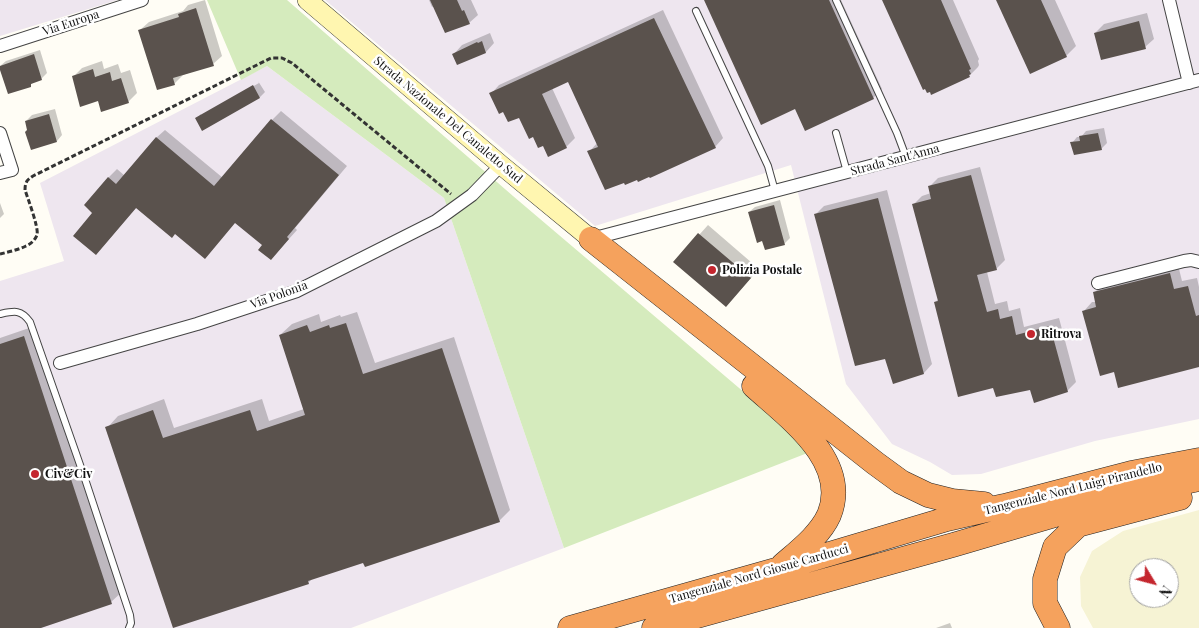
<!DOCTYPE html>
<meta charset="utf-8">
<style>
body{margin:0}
#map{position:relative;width:1199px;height:628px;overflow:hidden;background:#fffdf5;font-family:"Playfair Display",serif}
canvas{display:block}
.north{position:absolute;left:1129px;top:558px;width:50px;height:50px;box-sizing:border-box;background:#fff;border:1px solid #a0a0a0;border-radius:50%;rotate:127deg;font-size:14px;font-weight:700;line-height:20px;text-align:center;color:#111}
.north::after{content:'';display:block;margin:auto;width:18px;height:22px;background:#c4262e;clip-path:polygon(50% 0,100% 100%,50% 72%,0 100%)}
</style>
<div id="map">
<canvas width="1199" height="628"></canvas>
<div class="north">N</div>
</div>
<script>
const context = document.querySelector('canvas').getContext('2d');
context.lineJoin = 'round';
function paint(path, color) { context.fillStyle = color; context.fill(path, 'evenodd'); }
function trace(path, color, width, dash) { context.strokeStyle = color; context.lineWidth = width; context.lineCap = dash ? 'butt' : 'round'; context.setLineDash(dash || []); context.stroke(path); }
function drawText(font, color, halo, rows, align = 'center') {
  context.font = font + ' "Playfair Display",serif'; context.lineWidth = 5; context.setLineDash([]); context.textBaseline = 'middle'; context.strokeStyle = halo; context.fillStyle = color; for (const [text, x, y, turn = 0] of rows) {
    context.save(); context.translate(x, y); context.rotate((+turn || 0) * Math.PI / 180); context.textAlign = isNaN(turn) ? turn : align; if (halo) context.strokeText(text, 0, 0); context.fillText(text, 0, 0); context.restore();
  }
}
const industrial = new Path2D(`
 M0 0H118L0 36Z
 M325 0H1199V419L1095 441 981 474 952 475 930 462 892 444 846 384 791 165 595 226Z
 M267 66 444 198 564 548 351 628H0V281L64 261 40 183Z`);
const farmland = new Path2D(`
 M1199 510V628H1093L1081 606 1080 577 1092 551 1123 531ZM1139 568H1169V598H1139Z`);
const green = new Path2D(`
 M207 0H287L513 196 785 427 810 452 564 548 444 198 267 66 241 80Z`);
const shadow = new Path2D(`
 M205 0 222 56 213 64 183 75 174 84 140 30 149 22 183 11 188 5Z
 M429 0H471L478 15 469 23 434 6 432 7Z
 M706 0H841L882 89 873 98 796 107Z
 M884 0H953L979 59 978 61 979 65 978 67 969 76Z
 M997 0H1055L1076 46 1066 56Z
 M663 10 723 138 715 147 589 152 598 142 569 80 552 88 575 138 566 147 543 145 534 136 519 116 504 110 491 94 499 85Z
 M1147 13 1154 39 1145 47 1095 33 1104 24Z
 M490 33 494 43 486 52 458 63 454 54 462 45Z
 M40 50 47 73 41 79 34 82 30 85 0 66 6 61Z
 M102 61 104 69 118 64 121 73 130 70 137 93 128 102 99 99 73 77 82 68Z
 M258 81 265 92 260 97 203 130 196 119 201 114V116L259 83Z
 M55 109 62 135 57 141 29 130 26 121 32 115Z
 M281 111 347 166 295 228 297 230 279 250 236 222 175 232 137 207 104 245 94 213 108 178 117 169 125 176 156 138 165 130 223 178 272 120Z
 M1104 128 1107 143 1101 149 1072 143 1077 137H1081L1086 131Z
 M980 167 1005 260 996 269 987 272 995 304 1007 301 1009 311 1020 308 1024 327 1059 318 1076 382 1067 391 994 387 935 302 939 299 914 204 922 196 931 193 929 187 938 178Z
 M887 190 932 364 924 373 886 357 816 214 824 206Z
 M780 200 790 238 784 244 749 212 755 207Z
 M0 203 4 214 0 218Z
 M708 225 759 269 735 296 675 262Z
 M1178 265 1182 281 1197 278 1199 287V366L1115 371 1084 311 1092 302H1096L1094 293 1103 284Z
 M357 312 375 363 454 337 510 510 499 521 364 561 314 577 308 583 107 428 118 416 164 399 174 428 262 399 269 421 304 409 280 335 292 324 319 314 321 322 340 315 341 317Z
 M35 326 123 591 111 602 37 628H0V338Z
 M950 623 952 628H936Z`);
const building = new Path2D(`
 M430 0H457L462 11 464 10 470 24 445 33Z
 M704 0H829L874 99 805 131 795 109 761 125Z
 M882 0H941L971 69 969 70 971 74 969 75 970 77 931 95 930 92 927 93 925 89 923 90Z
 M996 0H1041L1067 57 1030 74Z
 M196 8 214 66 173 78 175 85 157 90 138 30 179 17 178 14Z
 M654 18 716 148 650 178 649 177 638 182 637 180 625 185 624 183 605 190 587 151 598 147 568 82 542 94 567 148 548 157 543 146 538 148 533 137 529 139 519 118 508 122 503 112 499 114 489 93Z
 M1139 21 1146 49 1101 60 1094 33Z
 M482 41 486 53 457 65 452 54 477 42 478 43Z
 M34 54 42 80 31 84V87L8 94 0 70V66Z
 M93 69 95 77 110 72 112 81 121 78 129 103 101 112 98 101 80 107 72 76Z
 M253 85 260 98 202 131 195 118Z
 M49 114 57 142 31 150 25 132 27 130 25 121Z
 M271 119 339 175 287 237 289 239 271 260 258 250 262 245 235 223 205 259 175 234 172 238 136 208 96 255 73 236 92 213 84 205 108 177 116 184 156 137 214 186Z
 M1098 133 1102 150 1074 155 1070 142 1080 141 1079 136Z
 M971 175 997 270 977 275 987 312 998 309 1000 319 1012 316 1016 335 1050 326 1068 392 1034 403 1030 390 996 397 993 388 958 397 934 302 938 301 912 204 931 199 928 186Z
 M878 198 924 374 893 384 885 359 855 366 814 214Z
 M774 205 785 245 765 250 762 241 757 243 748 212Z
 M698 233 751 278 726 307 673 262Z
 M1170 273 1174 289 1188 286 1196 316 1199 315V367L1118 388 1114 372 1100 376 1082 311 1096 307 1093 292Z
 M346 323 363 374 442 348 500 522 365 567 363 563 308 581 309 584 173 628 105 427 153 410 163 438 250 410 257 431 305 415 279 335 307 325 310 332 329 325 330 328Z
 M24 336 112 604 41 628H0V344Z`);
const path = new Path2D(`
 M0 254C8 252 18 250 26 246 31 244 35 240 37 235 39 228 28 199 25 190 25 182 27 180 33 176L271 58H282L292 63 451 194`);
const lane = new Path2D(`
 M836 0 897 133 906 157
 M696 11 768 166 775 191
 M836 133 847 172
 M0 314C14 311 21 309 30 322L85 479 130 615 131 623 129 628`);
const street = new Path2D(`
 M1169 0 1189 83
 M0 46 142 0
 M0 133 12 170 0 173
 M591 239 1199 80
 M1098 283 1184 261 1191 260 1199 262
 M60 363 197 324 297 291 436 221 472 195 501 165`);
const secondary = new Path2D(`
 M307 0 501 165 591 239`);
const highway = new Path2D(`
 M591 239 875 463 901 482 928 495 952 501 984 504
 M754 386C788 417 851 461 829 515 820 535 799 551 783 565
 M570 628 779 569 947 519 1004 506 1131 473 1199 460
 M654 628 953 545 1123 495 1199 479
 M1058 628 1045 603V579L1055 547 1078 525 1180 498`);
const markers = [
 [712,270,5,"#c4262e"],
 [1031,334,5,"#c4262e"],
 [35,474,5,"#c4262e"]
];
const streetNames = [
 ["Via Europa",71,23,-18],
 ["Strada Nazionale Del Canaletto Sud",448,120,40],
 ["Strada Sant'Anna",895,160,-15],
 ["Via Polonia",279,295,-20],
 ["Tangenziale Nord Luigi Pirandello",1073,489,-14],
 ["Tangenziale Nord Giosuè Carducci",759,574,-16]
];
const poiNames = [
 ["Polizia Postale",722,270],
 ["Ritrova",1041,334],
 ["Civ&Civ",45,474]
];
paint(industrial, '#eee6ef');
paint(farmland, '#f6f3d4');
paint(green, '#d5ebbd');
paint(shadow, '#0003');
paint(building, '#5a524d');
trace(lane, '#444', 8);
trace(street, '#444', 14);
trace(secondary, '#333', 20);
trace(highway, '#222', 25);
trace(path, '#333', 3, [5, 2.5]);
trace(lane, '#fff', 6);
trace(street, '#fff', 12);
trace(secondary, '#fff6b0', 19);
trace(highway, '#f5a25d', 24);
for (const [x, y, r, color] of markers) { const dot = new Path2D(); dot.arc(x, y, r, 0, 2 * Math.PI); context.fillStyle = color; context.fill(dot); trace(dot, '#fff', 2); }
drawText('12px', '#111', '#fff', streetNames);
drawText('bold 12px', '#111', '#fff', poiNames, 'left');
</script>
